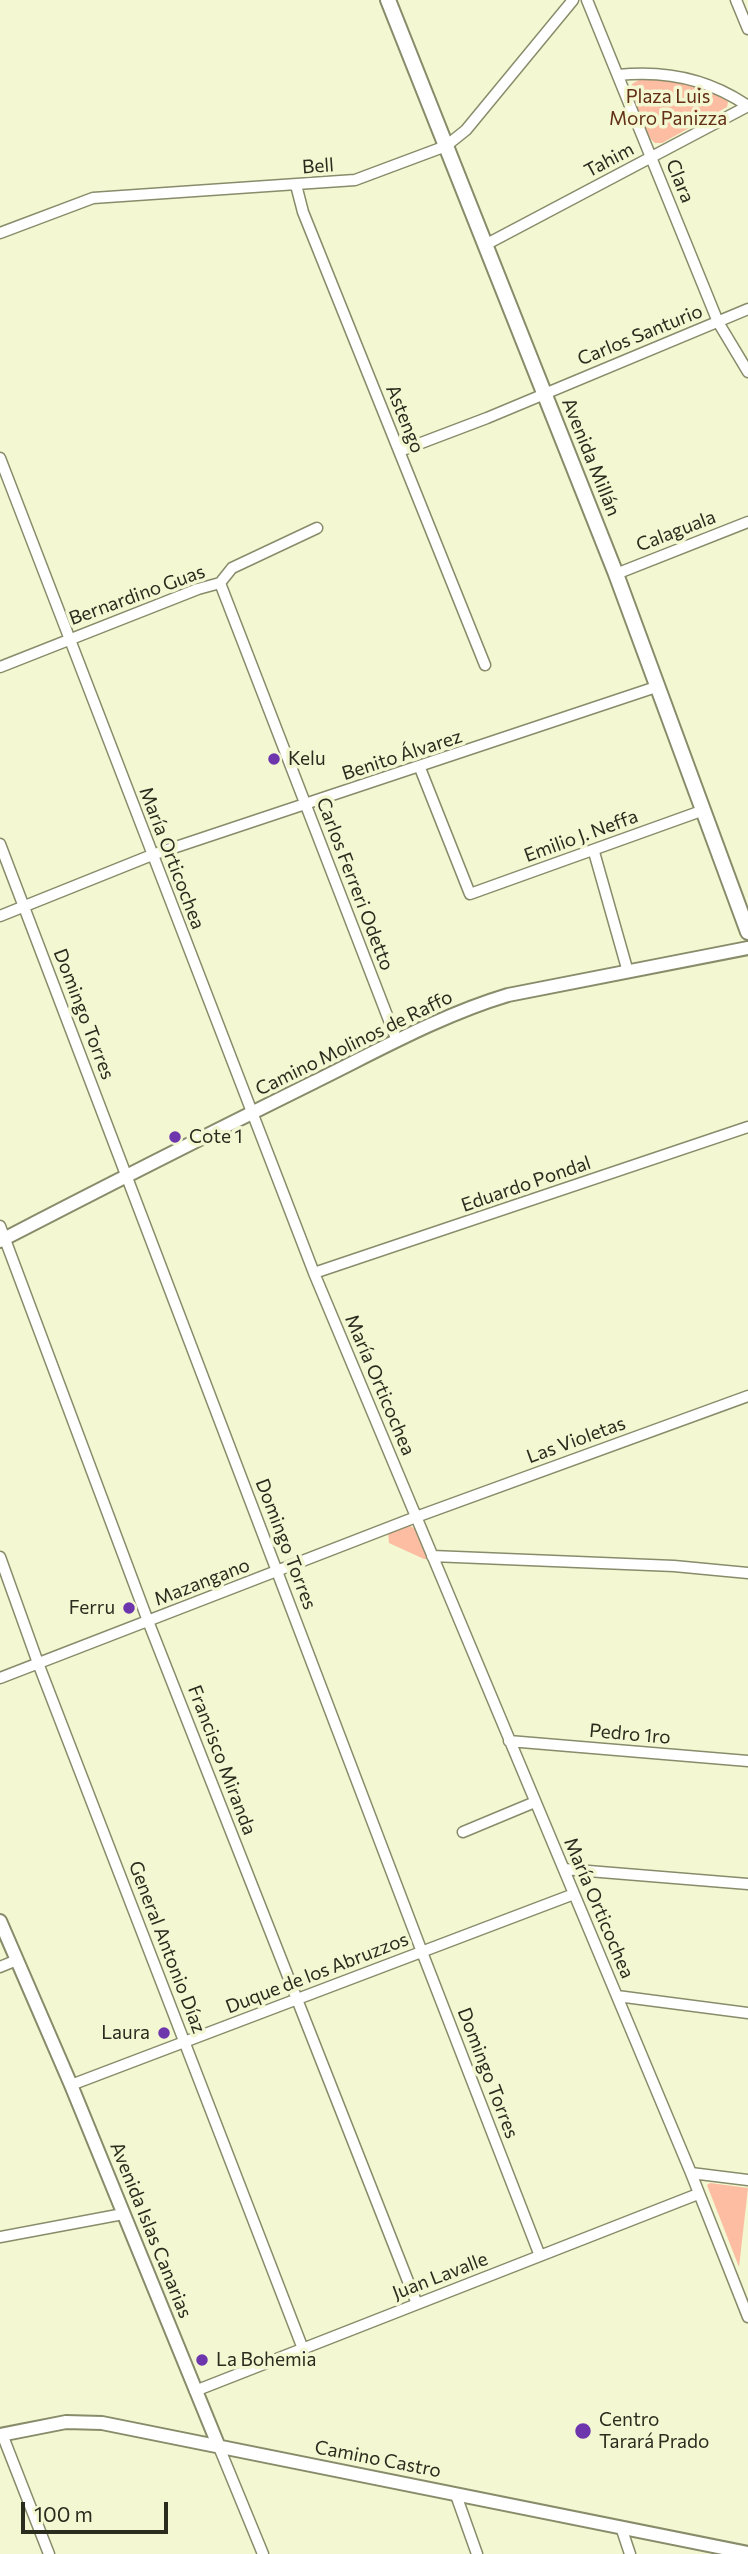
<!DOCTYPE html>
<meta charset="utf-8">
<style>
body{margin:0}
#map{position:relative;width:748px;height:2554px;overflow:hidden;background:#f3f7d2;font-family:Commissioner,sans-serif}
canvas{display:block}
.scale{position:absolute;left:21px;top:2502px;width:147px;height:32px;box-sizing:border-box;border:4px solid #2a2c1e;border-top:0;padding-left:9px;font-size:21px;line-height:24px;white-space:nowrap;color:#2a2c1e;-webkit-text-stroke:5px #f3f7d2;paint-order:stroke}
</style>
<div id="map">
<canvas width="748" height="2554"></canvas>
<div class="scale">100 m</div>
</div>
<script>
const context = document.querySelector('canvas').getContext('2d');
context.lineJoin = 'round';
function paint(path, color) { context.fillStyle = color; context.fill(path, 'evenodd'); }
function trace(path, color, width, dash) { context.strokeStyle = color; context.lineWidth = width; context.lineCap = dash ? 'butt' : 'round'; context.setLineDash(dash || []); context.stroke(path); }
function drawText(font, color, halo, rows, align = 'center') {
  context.font = font + ' Commissioner,sans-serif'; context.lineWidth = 7; context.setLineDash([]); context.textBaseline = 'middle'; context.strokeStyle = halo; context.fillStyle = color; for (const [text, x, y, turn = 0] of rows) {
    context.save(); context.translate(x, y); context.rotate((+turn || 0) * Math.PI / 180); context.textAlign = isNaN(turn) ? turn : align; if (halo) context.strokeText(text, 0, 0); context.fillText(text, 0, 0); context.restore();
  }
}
const green = new Path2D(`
 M646 76 688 83 725 98 728 102 727 107 662 143H655C645 136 628 96 632 84Z
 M408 1525 416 1529 429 1559H424L389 1543 388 1533Z
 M710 2183 748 2188 739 2267 707 2185Z`);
const minor = new Path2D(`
 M587 0 718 322 748 372
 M736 0 748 29
 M618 75C664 70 709 79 748 106
 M296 185 303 212 485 665
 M0 233 93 198 355 180 446 146 466 130 573 0
 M485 245 748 106
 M400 451 487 418 748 309
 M0 458 314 1273 691 2173 748 2317
 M616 574 748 522
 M220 583 397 1041
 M0 667 198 589 220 583 232 568 317 528
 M420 768 470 894 704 810
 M0 844 422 1952 540 2256
 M594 852 628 972
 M0 916 152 855 659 686
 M0 1226 148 1621 417 2304
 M314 1273 748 1127
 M432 1556 674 1566 748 1573
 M0 1557 38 1663 303 2349
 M0 1678 416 1517 748 1396
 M509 1741 748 1761
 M463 1832 535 1802
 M564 1869 748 1884
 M0 1967 17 1960
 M617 1996 748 2013
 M71 2085 574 1894
 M691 2173 748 2180
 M0 2237 123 2214
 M195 2391 698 2194
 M2 2434 49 2554
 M219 2447 263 2554
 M456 2495 477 2554
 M621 2527 630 2554`);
const tertiary = new Path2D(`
 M0 1241C104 1187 209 1134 314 1082 377 1051 441 1015 508 995L748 948
 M0 1921 71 2085 219 2447
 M0 2435 66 2422 102 2423 748 2553`);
const secondary = new Path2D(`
 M388 0 616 574 748 932`);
const markers = [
 [274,759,7,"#6e36ad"],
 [175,1137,7,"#6e36ad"],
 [129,1608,7,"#6e36ad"],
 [164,2033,7,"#6e36ad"],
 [202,2360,7,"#6e36ad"],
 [583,2431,9,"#6e36ad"]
];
const parkNames = [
 ["Plaza Luis",668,97],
 ["Moro Panizza",668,119]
];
const streetNames = [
 ["Tahim",609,160,-28],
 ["Bell",318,166,-4],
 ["Clara",680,181,68],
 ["Carlos Santurio",640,335,-22],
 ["Astengo",405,419,68],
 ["Avenida Millán",591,457,68],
 ["Calaguala",676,531,-21],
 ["Bernardino Guas",137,595,-20],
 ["Benito Álvarez",402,755,-18],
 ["Emilio J. Neffa",581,836,-20],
 ["María Orticochea",172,858,69],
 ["Carlos Ferreri Odetto",355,884,69],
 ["Domingo Torres",84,1014,69],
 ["Camino Molinos de Raffo",354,1043,-26],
 ["Eduardo Pondal",526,1184,-19],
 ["María Orticochea",380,1385,67],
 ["Las Violetas",576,1440,-20],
 ["Domingo Torres",286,1544,69],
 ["Mazangano",202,1582,-21],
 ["Pedro 1ro",630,1734,5],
 ["Francisco Miranda",222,1760,69],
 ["María Orticochea",599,1908,67],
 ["General Antonio Díaz",167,1947,69],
 ["Duque de los Abruzzos",317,1973,-21],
 ["Domingo Torres",488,2073,69],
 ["Avenida Islas Canarias",151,2230,68],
 ["Juan Lavalle",440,2276,-21],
 ["Camino Castro",378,2459,11]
];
const poiNames = [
 ["Kelu",288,759],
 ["Cote 1",189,1137],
 ["Ferru",115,1608,"right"],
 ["Laura",150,2033,"right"],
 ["La Bohemia",216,2360],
 ["Centro",599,2420],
 ["Tarará Prado",599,2442]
];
paint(green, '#fcbda2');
trace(minor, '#888c6a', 13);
trace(tertiary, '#888c6a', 16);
trace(secondary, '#888c6a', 18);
trace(minor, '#fff', 10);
trace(tertiary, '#fff', 12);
trace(secondary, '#fff', 14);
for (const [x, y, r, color] of markers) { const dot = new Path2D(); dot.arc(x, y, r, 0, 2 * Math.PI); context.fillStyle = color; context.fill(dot); trace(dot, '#f3f7d2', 2.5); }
drawText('19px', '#632f16', '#f3f7d2', parkNames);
drawText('19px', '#2a2c1e', '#f3f7d2', streetNames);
drawText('19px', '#2a2c1e', '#f3f7d2', poiNames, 'left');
</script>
